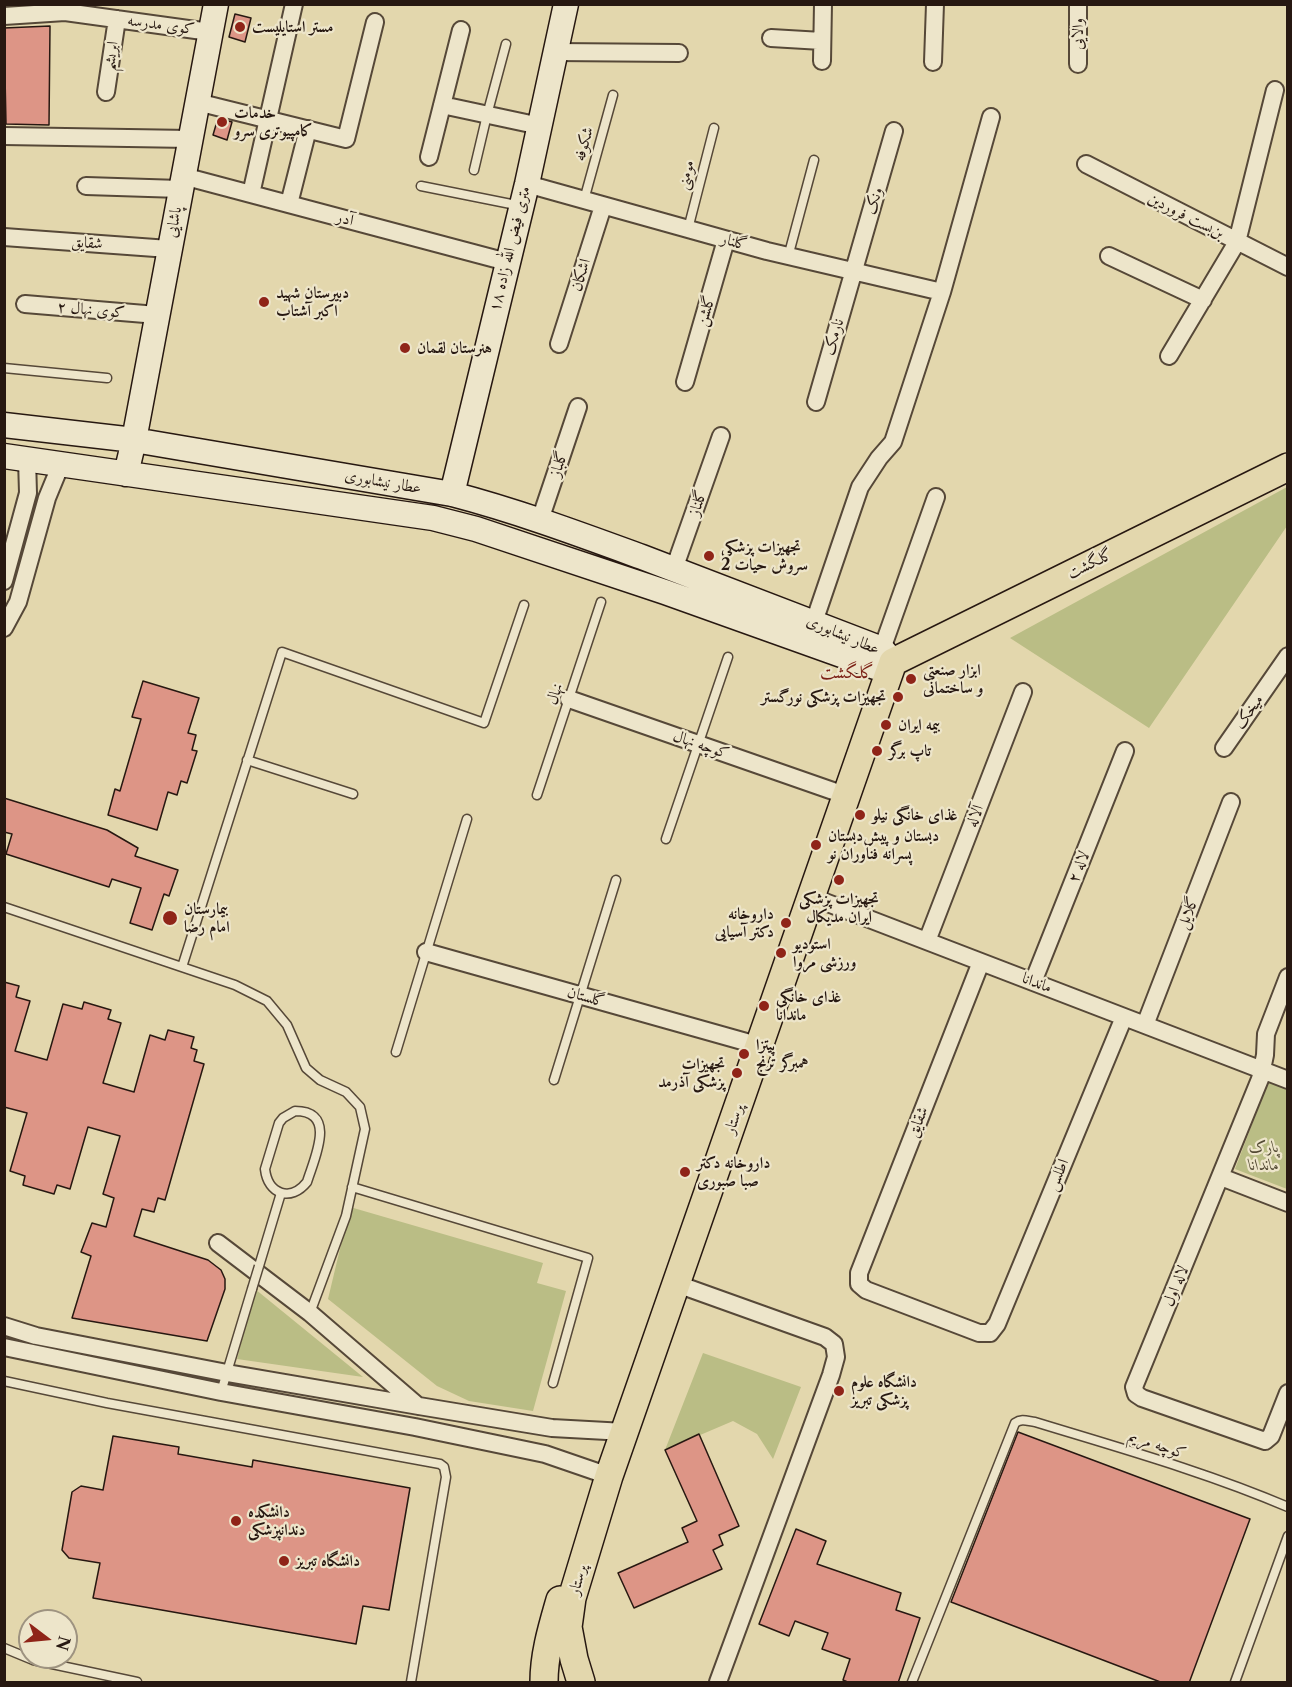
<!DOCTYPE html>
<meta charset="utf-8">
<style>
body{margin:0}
#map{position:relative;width:1292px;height:1687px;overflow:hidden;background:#e3d7ad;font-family:"Libre Caslon Text",serif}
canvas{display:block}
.frame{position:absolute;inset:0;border:6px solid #271811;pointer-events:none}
.north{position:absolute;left:18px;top:1609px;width:60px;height:60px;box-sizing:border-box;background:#ede5ca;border:2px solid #9e9380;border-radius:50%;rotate:106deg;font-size:16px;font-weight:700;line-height:24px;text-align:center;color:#271811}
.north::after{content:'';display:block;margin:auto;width:21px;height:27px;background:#8f2418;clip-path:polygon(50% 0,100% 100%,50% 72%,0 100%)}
</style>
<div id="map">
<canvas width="1292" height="1687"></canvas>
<div class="frame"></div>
<div class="north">N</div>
</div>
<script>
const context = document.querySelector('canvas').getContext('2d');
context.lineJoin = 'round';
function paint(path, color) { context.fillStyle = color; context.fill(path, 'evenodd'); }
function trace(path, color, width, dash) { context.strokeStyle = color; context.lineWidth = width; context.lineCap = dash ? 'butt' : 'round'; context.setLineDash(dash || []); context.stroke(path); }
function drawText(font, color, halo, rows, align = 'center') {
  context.font = font + ' "Libre Caslon Text",Amiri,serif'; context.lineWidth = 4.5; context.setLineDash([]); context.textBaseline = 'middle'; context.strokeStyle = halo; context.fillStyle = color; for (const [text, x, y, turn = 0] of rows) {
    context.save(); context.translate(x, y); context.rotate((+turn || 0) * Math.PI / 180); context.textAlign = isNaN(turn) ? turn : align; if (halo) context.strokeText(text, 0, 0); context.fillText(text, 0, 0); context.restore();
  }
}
const green = new Path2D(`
 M1287 487V526L1149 728 1010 638Z
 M1269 1080 1287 1089V1189L1235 1169Z
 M350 1207 543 1263 537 1283 566 1291 533 1411 469 1401 437 1386 328 1299Z
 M255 1289 363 1377 237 1359Z
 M703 1353 801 1387 773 1459 757 1434 733 1421 665 1450Z`);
const building = new Path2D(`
 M235 14 251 18 245 42 229 37Z
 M50 26 49 125 6 124 4 28Z
 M218 118 232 122 227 140 213 135Z
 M143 681 199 698 188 733 196 735 192 750 197 751 187 783 181 781 177 795 168 792 157 830 108 815 115 789 120 791 141 719 132 717Z
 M4 798 107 830 138 848 135 856 178 870 169 896 164 894 152 930 130 923 141 888 112 879 109 887 6 854 12 834 4 832Z
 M4 982 19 986 16 997 30 1001 15 1051 47 1060 63 1004 82 1009 84 1002 111 1010 108 1019 121 1023 103 1083 134 1092 150 1035 165 1040 168 1030 194 1037 191 1048 197 1050 194 1061 204 1064 165 1200 158 1198 154 1212 142 1209 134 1236 208 1260 221 1270 225 1279V1289L207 1341 72 1318 91 1256 81 1252 92 1223 106 1227 114 1198 103 1194 120 1136 88 1127 70 1189 57 1185 54 1194 23 1185 25 1176 10 1171 27 1113 4 1107Z
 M1018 1432 1250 1519 1189 1683H1163L951 1602Z
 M699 1434 739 1526 719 1535 723 1545 713 1550 722 1569 634 1608 618 1573 688 1542 682 1528 697 1521 665 1450Z
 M113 1436 179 1447 178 1454 252 1467 253 1460 410 1488 389 1610 363 1606 356 1644 93 1598 100 1563 69 1558 62 1550 72 1492 81 1486 103 1490Z
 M796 1529 826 1541 817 1564 901 1593 896 1610 920 1618 898 1683H850L843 1680 850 1659 822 1649 828 1633 795 1621 789 1636 759 1624Z`);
const lane = new Path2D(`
 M474 170 487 115 506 44
 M421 186 521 206
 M584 200 613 95
 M688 229 714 128
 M788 257 814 160
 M4 368 107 378
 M247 760 353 794
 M537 795 601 602
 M666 839 728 657
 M4 907 235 985 267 1001 287 1025 306 1068 320 1080 346 1092 360 1107 365 1129 346 1216 310 1313
 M182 967 282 652 484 723 524 605
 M396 1052 467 819
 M554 1080 616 880
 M295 1111C338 1111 314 1159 307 1182 291 1202 268 1195 265 1169L279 1123 283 1118Z
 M352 1187 588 1258 553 1383
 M259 1266 281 1193
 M4 1381 107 1403 440 1464 444 1467 446 1477 411 1682
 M221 1392 252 1289
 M4 1648 33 1660 137 1682
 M912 1682 1015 1423C1022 1418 1027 1421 1035 1422 1120 1448 1206 1472 1288 1507
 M1235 1682 1288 1536`);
const street = new Path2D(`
 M4 16 65 12 210 32
 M771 38 822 41
 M555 52 679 53
 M822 61 823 4
 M933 62 935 4
 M1078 64V4
 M106 92 117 19
 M197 102 346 139 375 22
 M442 105 540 126
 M4 136 190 139
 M429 157 461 30
 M1086 164 1288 267
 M183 176 507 262
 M527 184 767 251 942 292
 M86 186 180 189
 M251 194 294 4
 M289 204 308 129
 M4 237 169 249
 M1109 256 1203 300
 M25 304 157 315
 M559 344 603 206
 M1169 356 1237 242 1275 90
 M685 382 726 240
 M816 402 894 131
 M540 520 578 407
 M674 569 721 436
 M4 581 28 493 27 459
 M814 622 860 487 879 458 893 442 942 292 991 117
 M4 628 18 602 47 498 61 464
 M882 649 936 497
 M569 699 833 791
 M1224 748 1288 656
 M812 897 1288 1080
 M927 941 1023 692
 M426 952 746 1042
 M981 962 859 1273V1284L866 1290 979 1333H990L997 1324 1124 1017
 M1288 977 1266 1034 1265 1055 1260 1079 1134 1387 1136 1394 1142 1398 1265 1441 1271 1436 1288 1393
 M1033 982 1125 751
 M1145 1025 1231 802
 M1221 1177 1288 1203
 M218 1243 310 1313 418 1406
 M677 1284 825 1337 834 1344 836 1357 831 1375 718 1682
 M4 1326 36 1336 227 1373 419 1406 552 1428 625 1432
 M4 1347 221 1392 415 1427 545 1454 609 1476`);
const secondary = new Path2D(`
 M4 425 134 440 452 494C517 511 579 534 642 557 722 587 802 618 882 649L893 662 875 667 665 592 476 529 433 518 4 456
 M126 474 134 440 216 4
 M452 494 527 184 566 4`);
const primary = new Path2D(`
 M544 1682C544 1654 552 1628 560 1600
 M581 1682 574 1659 568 1627 572 1598 609 1476 893 662 1288 467`);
const laneBridge = new Path2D(`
 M252 1289 259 1266`);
const markers = [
 [240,27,6,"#8f2418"],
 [222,122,6,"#8f2418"],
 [264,302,6,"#8f2418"],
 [405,348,6,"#8f2418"],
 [709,556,6,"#8f2418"],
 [911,679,6,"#8f2418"],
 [898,697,6,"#8f2418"],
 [886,725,6,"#8f2418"],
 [877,751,6,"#8f2418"],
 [860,815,6,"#8f2418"],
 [816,845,6,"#8f2418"],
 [839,880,6,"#8f2418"],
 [170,918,8,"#8f2418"],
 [786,923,6,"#8f2418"],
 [781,953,6,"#8f2418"],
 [764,1006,6,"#8f2418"],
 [744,1054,6,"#8f2418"],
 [737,1073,6,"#8f2418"],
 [685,1172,6,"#8f2418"],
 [839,1391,6,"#8f2418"],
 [236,1521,6,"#8f2418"],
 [284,1561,6,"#8f2418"]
];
const streetNames = [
 ["کوی مدرسه",161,25,8],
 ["والایی",1078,34,-90],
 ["ابریشم",111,56,-81],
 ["شکوفه",584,144,-74],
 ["مومنی",686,175,-76],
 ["ونک",874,201,-74],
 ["بن‌بست فروردین",1186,216,27],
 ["آدر",345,219,15],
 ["پاشایی",174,222,-80],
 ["گلنار",734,242,16],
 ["شقایق",87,243,4],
 ["۱۸ متری فیض الله زاده",510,249,-76],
 ["اشکان",581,275,-73],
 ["کوی نهال ۲",91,310,5],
 ["گلشن",706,311,-74],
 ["نارمک",834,337,-74],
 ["گلباز",559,464,-71],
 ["عطار نیشابوری",383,482,10],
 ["گلناز",698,503,-71],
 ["گلگشت",1090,564,-26],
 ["عطار نیشابوری",843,635,23],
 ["نهال",555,694,-72],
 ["میخک",1249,712,-55],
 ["کوچه نهال",701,745,19],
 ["آلاله",975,816,-69],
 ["لاله ۲",1079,867,-68],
 ["گلایل",1188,913,-69],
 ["ماندانا",1037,983,21],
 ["گلستان",586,997,16],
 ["پرستار",734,1119,-71],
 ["شقایق",918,1122,-69],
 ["اطلس",1058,1175,-67],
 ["لاله اول",1176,1286,-68],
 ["کوچه مریم",1157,1445,18],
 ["پرستار",578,1580,-74]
];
const poiNames = [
 ["مستر استایلیست",252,27],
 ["خدمات",234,113],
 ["کامپیوتری سرو",234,131],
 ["دبیرستان شهید",276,293],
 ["اکبر آشتاب",276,311],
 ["هنرستان لقمان",417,348],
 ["تجهیزات پزشکی",721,547],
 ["سروش حیات 2",721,565],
 ["ابزار صنعتی",923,670],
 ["و ساختمانی",923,688],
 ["تجهیزات پزشکی نورگستر",886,697,"right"],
 ["بیمه ایران",898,725],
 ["تاپ برگر",889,751],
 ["غذای خانگی نیلو",872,815],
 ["دبستان و پیش‌دبستان",828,836],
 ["پسرانه فناوران نو",828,854],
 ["تجهیزات پزشکی",839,899,"center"],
 ["ایران مدیکال",839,917,"center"],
 ["بیمارستان",184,909],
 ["امام رضا",184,927],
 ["داروخانه",774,914,"right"],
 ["دکتر آسیایی",774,932,"right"],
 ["استودیو",793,944],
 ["ورزشی مروا",793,962],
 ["غذای خانگی",776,997],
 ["ماندانا",776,1015],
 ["پیتزا",756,1045],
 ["همبرگر ترنج",756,1063],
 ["تجهیزات",725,1064,"right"],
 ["پزشکی آذرمد",725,1082,"right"],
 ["داروخانه دکتر",697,1163],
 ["صبا صبوری",697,1181],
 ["دانشگاه علوم",851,1382],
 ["پزشکی تبریز",851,1400],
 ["دانشکده",248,1512],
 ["دندانپزشکی",248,1530],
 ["دانشگاه تبریز",296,1561]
];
const parkNames = [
 ["پارک",1264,1147],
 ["ماندانا",1264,1165]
];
const neighbourhoodNames = [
 ["گلگشت",847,673]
];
paint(green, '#babd85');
paint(building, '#dd9586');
trace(building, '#271811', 1.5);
trace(lane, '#564838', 11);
trace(street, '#564838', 20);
trace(secondary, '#271811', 27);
trace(primary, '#271811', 30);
trace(lane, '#ede5ca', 8);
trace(street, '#ede5ca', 16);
trace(secondary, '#ede5ca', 24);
trace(primary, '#e3d7ad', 27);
trace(laneBridge, '#564838', 11, []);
trace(laneBridge, '#ede5ca', 8);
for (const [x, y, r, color] of markers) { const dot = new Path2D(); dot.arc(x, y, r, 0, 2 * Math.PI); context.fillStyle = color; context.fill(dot); trace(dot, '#ede5ca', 2); }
drawText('16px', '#271811', '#ede5ca', streetNames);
drawText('bold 16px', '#271811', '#ede5ca', poiNames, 'left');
drawText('italic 16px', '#534a34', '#ede5ca', parkNames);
drawText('18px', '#7a1f14', '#ede5ca', neighbourhoodNames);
</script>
